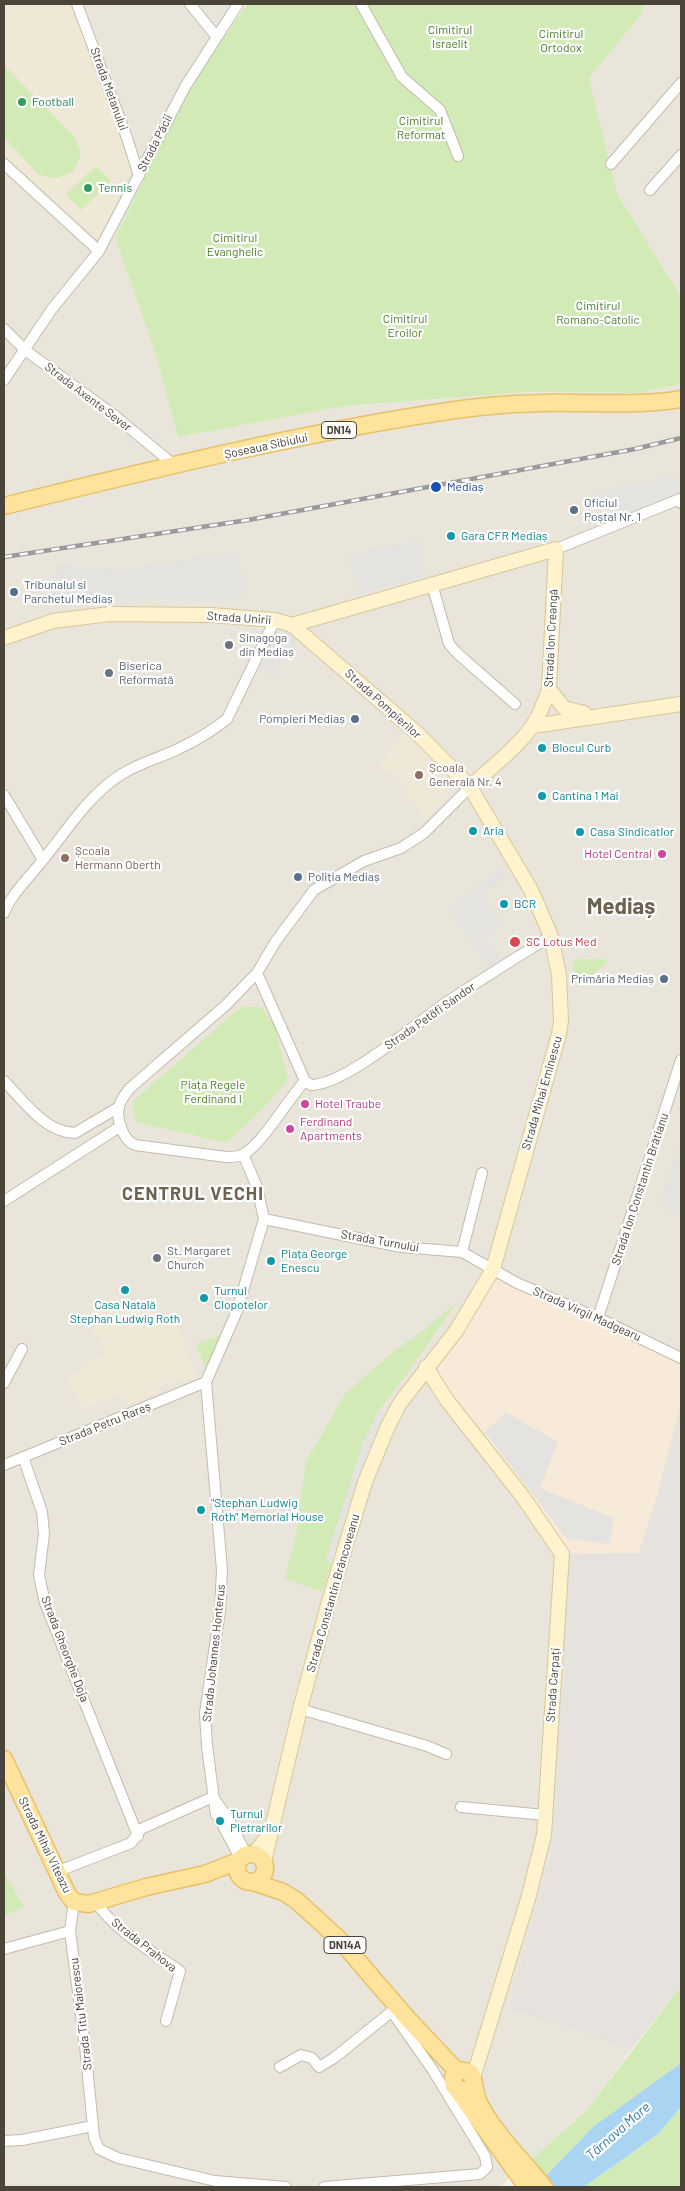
<!DOCTYPE html>
<meta charset="utf-8">
<style>
body{margin:0}
#map{position:relative;width:685px;height:2191px;overflow:hidden;background:#f6f3ec;font-family:Barlow,sans-serif}
canvas{display:block}
.frame{position:absolute;inset:0;border:5px solid #4b4439;pointer-events:none}
</style>
<div id="map">
<canvas width="685" height="2191"></canvas>
<div class="frame"></div>
</div>
<script>
const context = document.querySelector('canvas').getContext('2d');
context.lineJoin = 'round';
function paint(path, color) { context.fillStyle = color; context.fill(path, 'evenodd'); }
function trace(path, color, width, dash) { context.strokeStyle = color; context.lineWidth = width; context.lineCap = dash ? 'butt' : 'round'; context.setLineDash(dash || []); context.stroke(path); }
function drawText(font, color, halo, rows, align = 'center') {
  context.font = font + ' Barlow,sans-serif'; context.lineWidth = 4.5; context.setLineDash([]); context.textBaseline = 'middle'; context.strokeStyle = halo; context.fillStyle = color; for (const [text, x, y, turn = 0] of rows) {
    context.save(); context.translate(x, y); context.rotate((+turn || 0) * Math.PI / 180); context.textAlign = isNaN(turn) ? turn : align; if (halo) context.strokeText(text, 0, 0); context.fillText(text, 0, 0); context.restore();
  }
}
const residential = new Path2D(`
 M4 4H238L214 38 115 237 156 355 178 437 345 406 527 392 638 393 681 384V1500L639 1553 562 1554 550 1853 508 2008 583 2032 631 2050 587 2110 500 2187H4Z
 M644 4H681V297L617 193 589 78 641 15Z`);
const commercial = new Path2D(`
 M493 1269 681 1358V1404L658 1493 639 1553 562 1554 426 1367Z`);
const industrial = new Path2D(`
 M681 1404V1986L631 2050 583 2032 508 2008 550 1853 562 1554 639 1553 658 1493Z`);
const education = new Path2D(`
 M4 4H72L132 168 99 241 4 155Z
 M405 732 456 784 426 820 405 790 409 788 379 766Z
 M113 1296 173 1318 197 1376 182 1382 180 1379 155 1389 156 1394 125 1406 120 1394 82 1409 67 1378 108 1352 94 1333 96 1325 88 1322 93 1306 103 1310 104 1308 107 1309Z`);
const green = new Path2D(`
 M247 4H644L641 15 589 78 617 193 681 297V384L638 393 527 392 345 406 178 437 156 355 115 237 194 80Z
 M4 65 74 136 81 154 73 172 56 178 39 175 4 137Z
 M96 166 111 181 81 210 66 194Z
 M599 959 607 960V963L578 986 576 985 573 960Z
 M242 1006 262 1008 275 1027 288 1080 269 1102 227 1143 136 1122 132 1102Z
 M457 1302 407 1374 380 1409 363 1443 326 1560 331 1563 322 1592 285 1578 296 1535 306 1462 345 1394 393 1352 424 1330Z
 M220 1335 206 1370 196 1344Z
 M4 1872 24 1907 4 1916Z
 M681 1986V2063L594 2126 540 2182 525 2165 587 2110Z
 M681 2107V2187H584L658 2134Z`);
const parking = new Path2D(`
 M674 476 681 495 603 528 596 492Z
 M419 540 427 577 358 594 348 555Z
 M238 552 245 592 241 593V600H87L54 605 51 596 53 594 50 583 57 580V566L122 570Z
 M283 630 296 638 275 678 258 668 269 639 276 631Z
 M500 868 504 879 482 894 500 921 506 924 486 937 502 961 489 969 448 908Z
 M681 1141V1215L659 1207Z
 M380 1409 387 1415 371 1445 331 1563 326 1560 363 1443Z
 M506 1412 558 1442 540 1488 614 1518 610 1544 567 1539 485 1432Z`);
const water = new Path2D(`
 M681 2063V2107L658 2134 584 2187H544L540 2182 594 2126Z`);
const street = new Path2D(`
 M77 4 127 138 139 176
 M190 4 216 36
 M361 4 402 77 440 110 458 156
 M4 164 99 251
 M611 164 681 83
 M650 190 681 155
 M4 329 25 350 114 415 174 465
 M4 380 52 309 99 251 185 87 238 4
 M556 549 680 499 681 503
 M432 584 449 644 457 653 515 704
 M4 795 43 860
 M4 913C12 893 29 878 42 861 67 831 88 795 122 774 139 763 160 758 178 749 195 741 212 731 227 719L275 620
 M257 973 305 1081
 M4 1081C24 1101 44 1132 75 1133L119 1107
 M305 1081C288 1099 262 1145 242 1155 237 1157 231 1157 226 1157L135 1145C123 1140 116 1119 119 1107 120 1100 126 1094 129 1089L226 1005 257 973 276 941 314 890 364 861 401 848 424 833 470 787
 M305 1081 311 1085C344 1085 412 1027 441 1006 477 982 514 959 551 936
 M4 1201 121 1126
 M264 1219 401 1247 462 1252 517 1283 598 1318 681 1358
 M462 1252 482 1173
 M598 1318 681 1060
 M4 1383 22 1349
 M23 1457 42 1512 44 1534 39 1575 45 1603 138 1836
 M4 1465 206 1382
 M300 1709 427 1746 446 1754
 M215 1800 228 1818 246 1854
 M461 1807 545 1815
 M216 1815 207 1746 205 1713 220 1611 222 1570 206 1382 237 1311 264 1219 257 1187 243 1154
 M223 1826 238 1854
 M56 1872 131 1843 141 1829 213 1797
 M74 1902 70 1931 85 2046 94 2137 99 2149 118 2158 215 2181 286 2187
 M96 1902C115 1931 151 1951 180 1971L166 2021
 M4 1949 70 1931
 M280 2067 301 2055 312 2058 319 2067 334 2058 396 2008
 M4 2141 22 2140 93 2126
 M324 2187 480 2174 487 2167 485 2156 432 2069 392 2012`);
const secondary = new Path2D(`
 M4 638 53 621 110 614 211 615 275 620 292 625 556 549 549 689C545 701 540 714 533 725 519 746 489 769 470 787
 M549 689 564 708 584 713
 M533 726 681 704
 M426 1367 446 1399 523 1497 562 1554 544 1835 528 1899 473 2078
 M254 1854 268 1836
 M264 1862 300 1709 329 1601 365 1482 388 1426 400 1403 456 1331 493 1269 559 1034 561 1021 559 975 551 936 531 890 470 787 417 733 292 625`);
const primary = new Path2D(`
 M4 506C155 469 308 431 462 409 501 404 541 402 579 403 613 403 648 405 681 399
 M4 1759 67 1893 74 1902 89 1904 146 1887 205 1874 238 1861
 M237 1868a14 14 0 1 1 28 0a14 14 0 1 1-28 0Z
 M253 1882 283 1892 296 1900 340 1940 407 2018 457 2071
 M473 2085 467 2090H460L454 2086 453 2077 459 2070 470 2072C475 2080 474 2094 480 2105 496 2135 523 2161 544 2187
 M456 2088 527 2187`);
const rail = new Path2D(`
 M4 557 248 520 635 449 681 438`);
const markers = [
 [22,102,5,"#2e9e5b"],
 [88,188,5,"#2e9e5b"],
 [436,487,6,"#1a4fb4"],
 [574,510,5,"#5c6f8a"],
 [451,536,5,"#0f9aa8"],
 [14,592,5,"#5c6f8a"],
 [229,645,5,"#6b7280"],
 [109,673,5,"#6b7280"],
 [355,719,5,"#5c6f8a"],
 [542,748,5,"#0f9aa8"],
 [419,775,5,"#8d6e63"],
 [542,796,5,"#0f9aa8"],
 [473,831,5,"#0f9aa8"],
 [580,832,5,"#0f9aa8"],
 [662,854,5,"#d1479c"],
 [65,858,5,"#8d6e63"],
 [298,877,5,"#5c6f8a"],
 [504,904,5,"#0f9aa8"],
 [515,942,6,"#e0444e"],
 [664,979,5,"#5c6f8a"],
 [305,1104,5,"#d1479c"],
 [290,1129,5,"#d1479c"],
 [157,1258,5,"#6b7280"],
 [271,1261,5,"#0f9aa8"],
 [125,1290,5,"#0f9aa8"],
 [204,1298,5,"#0f9aa8"],
 [201,1510,5,"#0f9aa8"],
 [220,1821,5,"#0f9aa8"]
];
const shields = [
 [339,430,35],
 [345,1945,42]
];
const shieldNames = [
 ["DN14",339,430],
 ["DN14A",345,1945]
];
const parkNames = [
 ["Cimitirul",450,30],
 ["Israelit",450,44],
 ["Cimitirul",561,34],
 ["Ortodox",561,48],
 ["Cimitirul",421,121],
 ["Reformat",421,135],
 ["Cimitirul",235,238],
 ["Evanghelic",235,252],
 ["Cimitirul",598,306],
 ["Romano-Catolic",598,320],
 ["Cimitirul",405,319],
 ["Eroilor",405,333],
 ["Piața Regele",213,1085],
 ["Ferdinand I",213,1099]
];
const streetNames = [
 ["Strada Metanului",109,89,70],
 ["Strada Păcii",155,143,-63],
 ["Strada Axente Sever",88,397,37],
 ["Șoseaua Sibiului",266,446,-12],
 ["Strada Unirii",239,618,4],
 ["Strada Ion Creangă",551,638,-87],
 ["Strada Pompierilor",383,704,42],
 ["Strada Petőfi Sándor",430,1016,-35],
 ["Strada Mihai Eminescu",542,1093,-74],
 ["Strada Ion Constantin Brătianu",640,1189,-72],
 ["Strada Turnului",380,1241,10],
 ["Strada Virgil Madgearu",587,1314,24],
 ["Strada Petru Rareș",105,1424,-22],
 ["Strada Constantin Brâncoveanu",333,1593,-74],
 ["Strada Gheorghe Doja",65,1649,69],
 ["Strada Johannes Honterus",214,1653,-84],
 ["Strada Carpați",553,1685,-86],
 ["Strada Mihai Viteazu",45,1845,64],
 ["Strada Prahova",144,1945,38],
 ["Strada Titu Maiorescu",81,2014,-97]
];
const leisureNames = [
 ["Football",32,102],
 ["Tennis",98,188]
];
const transitNames = [
 ["Mediaș",447,487]
];
const serviceNames = [
 ["Oficiul",584,503],
 ["Poștal Nr. 1",584,517],
 ["Tribunalul si",24,585],
 ["Parchetul Mediaș",24,599],
 ["Pompieri Mediaș",345,719,"right"],
 ["Poliția Mediaș",308,877],
 ["Primăria Mediaș",654,979,"right"]
];
const cultureNames = [
 ["Gara CFR Mediaș",461,536],
 ["Blocul Curb",552,748],
 ["Cantina 1 Mai",552,796],
 ["Aria",483,831],
 ["Casa Sindicatlor",590,832],
 ["BCR",514,904],
 ["Piața George",281,1254],
 ["Enescu",281,1268],
 ["Turnul",214,1291],
 ["Clopotelor",214,1305],
 ["Casa Natală",125,1305,"center"],
 ["Stephan Ludwig Roth",125,1319,"center"],
 ["\"Stephan Ludwig",211,1503],
 ["Roth\" Memorial House",211,1517],
 ["Turnul",230,1814],
 ["Pietrarilor",230,1828]
];
const worshipNames = [
 ["Sinagoga",239,638],
 ["din Mediaș",239,652],
 ["Biserica",119,666],
 ["Reformată",119,680],
 ["St. Margaret",167,1251],
 ["Church",167,1265]
];
const educationNames = [
 ["Școala",429,768],
 ["Generală Nr. 4",429,782],
 ["Școala",75,851],
 ["Hermann Oberth",75,865]
];
const hotelNames = [
 ["Hotel Central",652,854,"right"],
 ["Hotel Traube",315,1104],
 ["Ferdinand",300,1122],
 ["Apartments",300,1136]
];
const healthNames = [
 ["SC Lotus Med",526,942]
];
const waterNames = [
 ["Târnava Mare",618,2131,-41]
];
const districtNames = [
 ["CENTRUL VECHI",193,1194]
];
const townNames = [
 ["Mediaș",621,907]
];
paint(residential, '#eae5da');
paint(commercial, '#f7ead8');
paint(industrial, '#e6e2dd');
paint(education, '#efe8d6');
paint(green, '#d2eab5');
paint(parking, '#e5e3e0');
paint(water, '#a9d4f2');
trace(street, '#c2bbae', 12);
trace(secondary, '#d6c79b', 16);
trace(primary, '#e6c16a', 19);
trace(street, '#fff', 10);
trace(secondary, '#fff3cd', 14);
trace(primary, '#ffe39c', 16);
trace(rail, '#9a9a9a', 4.5);
trace(rail, '#fff', 2.5, [8]);
for (const [x, y, r, color] of markers) { const dot = new Path2D(); dot.arc(x, y, r, 0, 2 * Math.PI); context.fillStyle = color; context.fill(dot); trace(dot, '#fff', 2); }
for (const [x, y, w] of shields) { const box = new Path2D(); box.roundRect(x - w / 2, y - 8.5, w, 17, 4); context.fillStyle = '#fff'; context.fill(box); trace(box, '#4b4439', 1); }
drawText('bold 11px', '#4b4439', null, shieldNames);
drawText('12px', '#4a7f2a', '#fff', parkNames);
drawText('12px', '#4b4439', '#fff', streetNames);
drawText('12px', '#27864d', '#fff', leisureNames, 'left');
drawText('12px', '#164399', '#fff', transitNames, 'left');
drawText('12px', '#4e5e75', '#fff', serviceNames, 'left');
drawText('12px', '#0d838f', '#fff', cultureNames, 'left');
drawText('12px', '#5b616d', '#fff', worshipNames, 'left');
drawText('12px', '#785e54', '#fff', educationNames, 'left');
drawText('12px', '#b23c85', '#fff', hotelNames, 'left');
drawText('12px', '#be3a42', '#fff', healthNames, 'left');
drawText('italic 14px', '#2e7ab2', '#fff', waterNames);
context.letterSpacing = '1px';
drawText('bold 18px', '#6e6250', '#fff', districtNames);
context.letterSpacing = '0px';
drawText('bold 22px', '#6e6250', '#fff', townNames);
</script>
